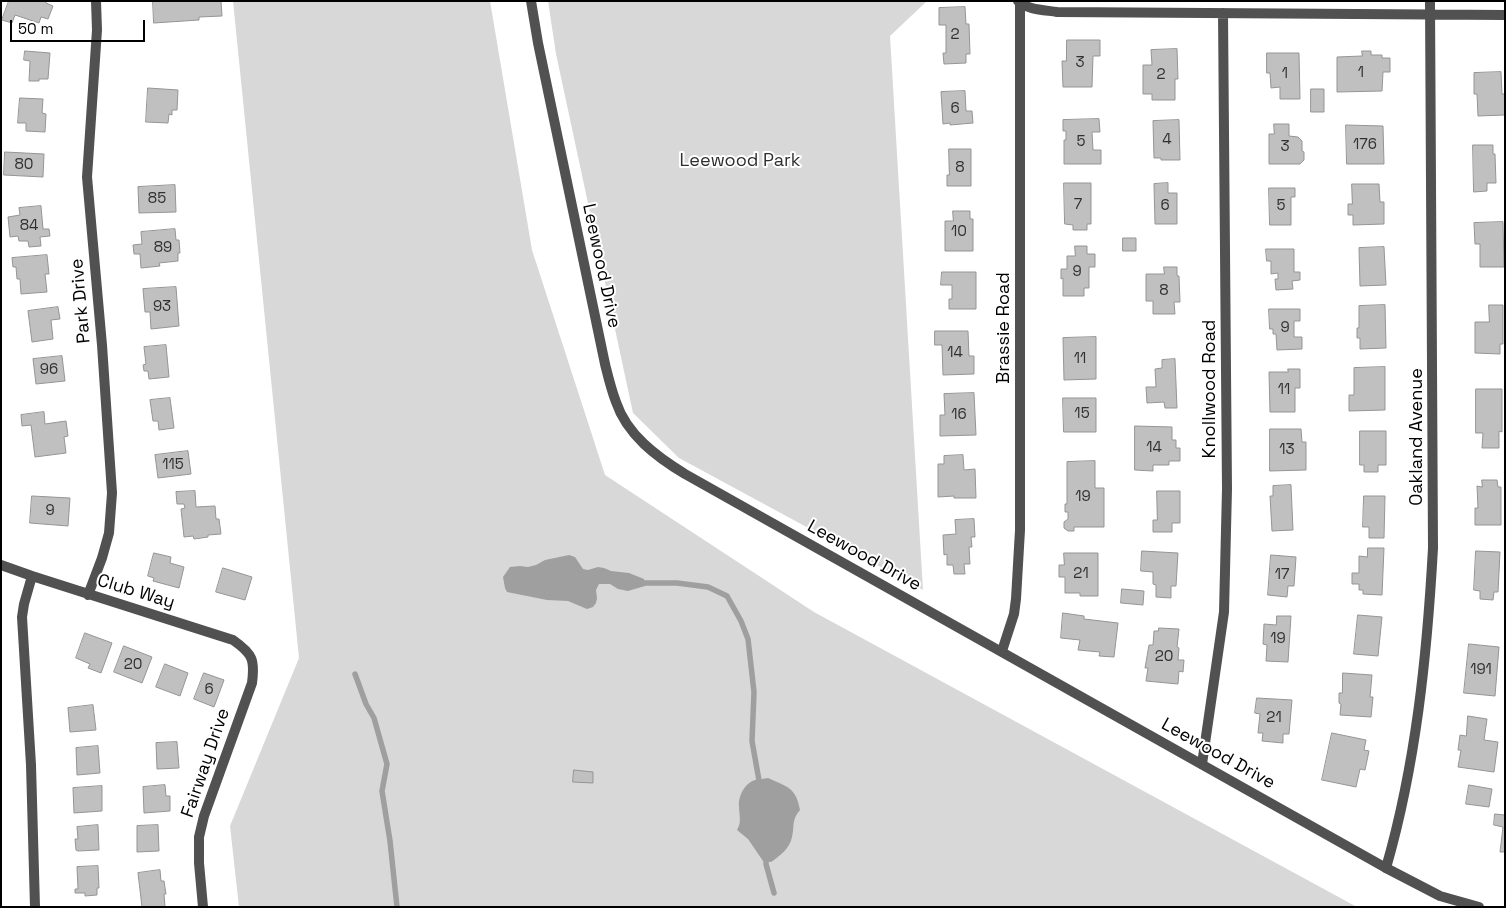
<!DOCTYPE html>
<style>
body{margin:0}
#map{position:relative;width:1506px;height:908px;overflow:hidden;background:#fff;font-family:"Space Grotesk",sans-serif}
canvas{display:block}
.frame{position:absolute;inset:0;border:2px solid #000;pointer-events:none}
.scale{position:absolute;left:10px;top:20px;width:135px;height:22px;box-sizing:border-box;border:2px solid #000;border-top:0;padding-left:6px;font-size:15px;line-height:18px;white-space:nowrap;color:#000;-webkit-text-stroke:4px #fff;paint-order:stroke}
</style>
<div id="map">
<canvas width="1506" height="908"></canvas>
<div class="frame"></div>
<div class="scale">50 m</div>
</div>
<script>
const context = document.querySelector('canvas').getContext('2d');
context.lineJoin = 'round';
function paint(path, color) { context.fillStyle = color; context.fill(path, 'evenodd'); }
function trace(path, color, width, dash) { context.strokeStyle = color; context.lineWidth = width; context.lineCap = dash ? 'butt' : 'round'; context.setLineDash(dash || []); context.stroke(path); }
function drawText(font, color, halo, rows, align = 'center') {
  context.font = font + ' "Space Grotesk",sans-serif'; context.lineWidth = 4; context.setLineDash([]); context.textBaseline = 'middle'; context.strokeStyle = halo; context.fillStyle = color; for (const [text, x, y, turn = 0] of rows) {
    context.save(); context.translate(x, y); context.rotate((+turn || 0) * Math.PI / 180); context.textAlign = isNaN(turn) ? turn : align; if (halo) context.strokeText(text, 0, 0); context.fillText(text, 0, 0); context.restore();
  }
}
const green = new Path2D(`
 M233 1H490L532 250 605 475 814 612 1357 907H239L230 826 299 658Z
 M548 1H927L890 36 923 590 679 458 633 413 556 54Z`);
const water = new Path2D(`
 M569 555 575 557 583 569 588 570 598 567 604 568 611 571 629 573 644 579 645 586 628 591 618 589 610 584H599L596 590 597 598 596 603 593 607 587 609 568 601 547 600 507 592 505 588 503 577 510 567 520 566 528 567 536 565 545 560Z
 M768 778C787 787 796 787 800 810 791 821 795 825 792 837 790 848 780 856 771 862L763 861 748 839 737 830C742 822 739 815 739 806 738 796 745 783 755 780 759 779 764 779 768 778Z`);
const stream = new Path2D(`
 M638 583H677L708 587 727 596 741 621 748 639 754 692 752 741 760 786
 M355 674 366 704 374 718 387 764 382 791 390 841 397 907
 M766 855V864L774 893`);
const building = new Path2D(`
 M9 1H46V3L53 6 48 19 41 17 39 23 15 15 12 23 2 20Z
 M153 1H221L222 16 199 17V20L154 23Z
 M965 7 966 24H969L970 54H966V63L944 64 943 53H946V25H939V8Z
 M1067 40H1100V56H1093L1092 87H1063L1062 61H1066Z
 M1177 49 1178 79H1175V100H1152V94H1143V65H1152L1151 50Z
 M25 51 50 53 48 79H39V81H29L30 61 24 60Z
 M1362 51H1371V55H1382V58H1390V72H1383L1382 91 1337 92V57L1362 56Z
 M1267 53H1299L1300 99H1280V87L1271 88 1270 73H1267Z
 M1501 72 1502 94H1505V115L1478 116 1477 94H1474V73Z
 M148 88 178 90 177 110H172V115L169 114 168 123 146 122Z
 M1311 89H1324V112H1311Z
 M965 91 966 111H972L973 123 950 125V123L943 124 941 92Z
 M20 98 43 99 42 113 46 114 45 132 26 131V123H18Z
 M1099 119 1100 132H1092L1093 150H1101V164H1064V140H1066V131H1063V120Z
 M1179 120 1180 160H1161V158H1154L1153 121Z
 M1274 124H1289V136L1298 137 1302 141V151L1304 152V160L1300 164H1269V134H1274Z
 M1346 125 1383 126 1384 164H1347Z
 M1473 145H1493V154H1495L1496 183H1487V191L1474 192Z
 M949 149H971V186H947V175H949Z
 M5 152 44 154 43 177 4 175Z
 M1064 183H1091V224H1087V230H1073V225L1065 224Z
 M1168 183V193H1177V224H1155L1154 184Z
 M1352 184H1379L1380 202H1384V224L1353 225V215H1348V204H1352Z
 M175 185 176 212 139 213 138 187Z
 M1269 188H1295V197H1291V225H1270Z
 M41 206 43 229H49L50 236 40 237 41 246 29 247 28 241H19L18 236 10 237 8 217 20 215 19 208Z
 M953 211H970V219H973V251H945V221H953Z
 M1503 222 1504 267H1480V244H1475L1474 223Z
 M175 229 176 240H179L180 253H178V261L159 263 160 266 141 268 140 254H134L133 245 142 244 141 232Z
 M1123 238H1136V251H1123Z
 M1075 246H1087V254H1095V267H1089V288H1084V296H1063V278L1061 279V269H1067V256H1075Z
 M1384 247 1386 285 1360 286 1359 248Z
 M1266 249H1294V272H1300V280L1292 281 1293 289 1276 290 1275 279H1278V273L1271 274V261H1267Z
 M47 255 49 274H45L47 292 21 294 20 279H17L16 267H13L12 258Z
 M1164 267H1177V276H1179L1180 302H1174L1175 314H1153V301H1146V274H1164Z
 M942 272H976V309H949V299H952V285H941Z
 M176 287 179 326 151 329 150 312H145L143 289Z
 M1385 305 1386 348 1360 349V338H1357V328H1359V306Z
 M1489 305H1503V344H1500V354L1475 353V322H1489Z
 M58 307 60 319 51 320 53 339 32 342 28 311Z
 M1269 309H1300V321H1294V337H1302V349L1277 350 1276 334H1273V329H1270Z
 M935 331H968L969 356H974V374L943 375 942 345H935Z
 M1096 337V379L1064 380 1063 338Z
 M166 345 169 377 149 379 148 371H144L143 365 146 364 144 347Z
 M62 356 65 381 36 384 33 359Z
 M1175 359 1177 408H1165L1164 402 1147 403 1146 387H1156L1155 369 1162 368V360Z
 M1385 367V410L1349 411V395H1354V368Z
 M1288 369H1300V388H1295V412H1270L1269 372H1288Z
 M1476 389H1502V432L1499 431V448H1482L1483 433H1476Z
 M974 393 976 435 940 436V415H945L944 394Z
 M170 398 174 428 159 430 158 421H153L150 400Z
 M1063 398H1096V432H1064Z
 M44 412 45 424 66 421 68 436 64 437 66 453 35 457 31 425 22 426 21 415Z
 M1135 426 1172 427V440H1176V448H1180V461H1169V465H1153V471L1135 470Z
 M1270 429H1301L1302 442H1306V470L1270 471Z
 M1360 431H1386V465H1378V472H1364V465H1360Z
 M188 451 191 474 158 478 155 455Z
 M963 455 964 470 975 469 976 498H954V496L938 497V464H944V456Z
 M1095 461V488H1104V527H1074V531H1068L1064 528V522L1068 519V512H1065V504H1067V462Z
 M1482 480H1497L1498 487H1501V525H1475V508H1478L1477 486 1482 487Z
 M1291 485 1293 530 1272 531 1270 496H1273V486Z
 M195 491 196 507 215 506 216 519H219L221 534 208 535V537L194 539 193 536 184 537 181 509 185 508 184 504H177L176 492Z
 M1157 491H1180V523H1172V532H1153V520H1157Z
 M32 496 70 498 68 526 30 523Z
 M1364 496H1385L1384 538H1369V527H1363Z
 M974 519 975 537H971L972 547H969L970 564H964L965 574H954L953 565H947V554L944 555 943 535 956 534 955 520Z
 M1368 548H1384L1382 595 1363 594V590H1359V584H1352V573H1359V556L1367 557Z
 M1142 551 1178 553 1176 586H1171V598L1156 597V585L1153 584V572L1141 571Z
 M1476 551 1500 552 1498 592H1494L1493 600 1480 599V591L1474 590Z
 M154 553 171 557 170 563 184 567 179 588 153 581 154 578 148 576Z
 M1064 553H1098V596H1080V593H1065V577H1059V565H1064Z
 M1271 555 1296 557 1294 586H1288L1287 597 1268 595Z
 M223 568 252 577 245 600 216 592Z
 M1122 589 1144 591 1143 605 1121 603Z
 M1063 613 1084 616V619L1118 623 1114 657 1099 656 1100 652 1078 650 1080 640 1061 638Z
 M1358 615 1382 617 1378 656 1354 654Z
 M1277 616H1291L1288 662 1266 661 1267 645 1263 644 1264 624 1276 625Z
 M1159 628 1179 629 1177 647 1179 648 1178 660H1184L1183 672 1179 671 1178 684 1146 681 1148 668H1145L1149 645H1153L1154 631H1158Z
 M85 633 112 643 101 673 88 668 90 664 76 658Z
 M1469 644 1499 647 1495 696 1464 693Z
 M124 646 152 657 142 683 114 672Z
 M165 664 188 673 180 696 156 687Z
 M204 673 224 680 214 707 194 699Z
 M1343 673 1372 675 1370 697H1373L1371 717 1340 715 1341 704 1339 703V693H1342Z
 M1257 698 1292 700 1289 734H1283V743L1262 741 1263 733H1258L1260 714 1255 713Z
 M93 705 96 730 70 732 68 708Z
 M1468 716 1487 719 1484 740 1498 742 1494 772 1458 767 1461 750H1458L1460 735 1466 736Z
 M1332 733 1366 740 1364 750 1369 751 1365 770 1360 769 1356 787 1322 780Z
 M177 742 179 768 157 769 156 743Z
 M98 746 100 773 77 775 76 748Z
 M574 770 593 772V783L573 782Z
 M165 785 166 796H170V811L144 813 143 787Z
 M1469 785 1492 789 1489 807 1466 804Z
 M102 786V811L74 813 73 788Z
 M1495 814 1505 815V814V852H1500L1503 827 1494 825Z
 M98 825 99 850 78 851 76 850 75 839H78L77 827Z
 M158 825 159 851 137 852V826Z
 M98 866 99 888H97V895L85 896V893H75V889H78L77 867Z
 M160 870 161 881H164L166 894H164L165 907H142L138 873Z`);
const minor = new Path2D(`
 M1018 1C1027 10 1045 10 1057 12L1505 15
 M1 565 32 576 233 640C253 654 255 660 252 683L204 816 199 837V863L203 907
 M32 576 24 604 22 617 31 765 35 907
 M88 595 102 558 109 533 112 493 102 345 87 177 97 30 96 1
 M1002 651 1014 614 1016 599 1020 530V4
 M1202 764 1224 612 1227 489 1223 13
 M1386 868C1416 764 1427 656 1433 548L1430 1`);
const tertiary = new Path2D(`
 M531 1 538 43 605 364C608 376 611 389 616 402 627 435 657 457 685 474L1386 868 1440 896 1479 907`);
const numberNames = [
 ["2",955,35],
 ["3",1080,63],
 ["1",1361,73],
 ["1",1285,74],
 ["2",1161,75],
 ["6",955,109],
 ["4",1167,140],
 ["5",1081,142],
 ["176",1365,145],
 ["3",1285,147],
 ["80",24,165],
 ["8",960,168],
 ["85",157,199],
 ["7",1078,205],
 ["6",1165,206],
 ["5",1281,206],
 ["84",29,226],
 ["10",959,232],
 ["89",163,248],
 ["9",1077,272],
 ["8",1164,291],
 ["93",162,307],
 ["9",1285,328],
 ["14",955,353],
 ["11",1080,359],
 ["96",49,370],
 ["11",1284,390],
 ["15",1082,414],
 ["16",959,415],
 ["14",1154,448],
 ["13",1287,450],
 ["115",173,465],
 ["19",1083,497],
 ["9",50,511],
 ["21",1081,574],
 ["17",1282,575],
 ["19",1278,639],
 ["20",1164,657],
 ["20",133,665],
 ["191",1481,670],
 ["6",209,690],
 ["21",1274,718]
];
const parkNames = [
 ["Leewood Park",740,161]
];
const streetNames = [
 ["Leewood Drive",601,266,78],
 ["Park Drive",81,301,-95],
 ["Brassie Road",1004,328,-90],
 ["Knollwood Road",1210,389,-90],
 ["Oakland Avenue",1417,437,-90],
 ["Leewood Drive",864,556,29],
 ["Club Way",136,592,17],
 ["Leewood Drive",1218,754,29],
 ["Fairway Drive",206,763,-71]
];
paint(green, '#d8d8d8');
paint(water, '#9f9f9f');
trace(stream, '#9f9f9f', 5.5);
paint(building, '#c0c0c0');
trace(building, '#959595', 1);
trace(minor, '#515151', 10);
trace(tertiary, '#515151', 10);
drawText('15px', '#303030', null, numberNames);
drawText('18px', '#2f2f2f', '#fff', parkNames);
drawText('18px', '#000', '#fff', streetNames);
</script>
